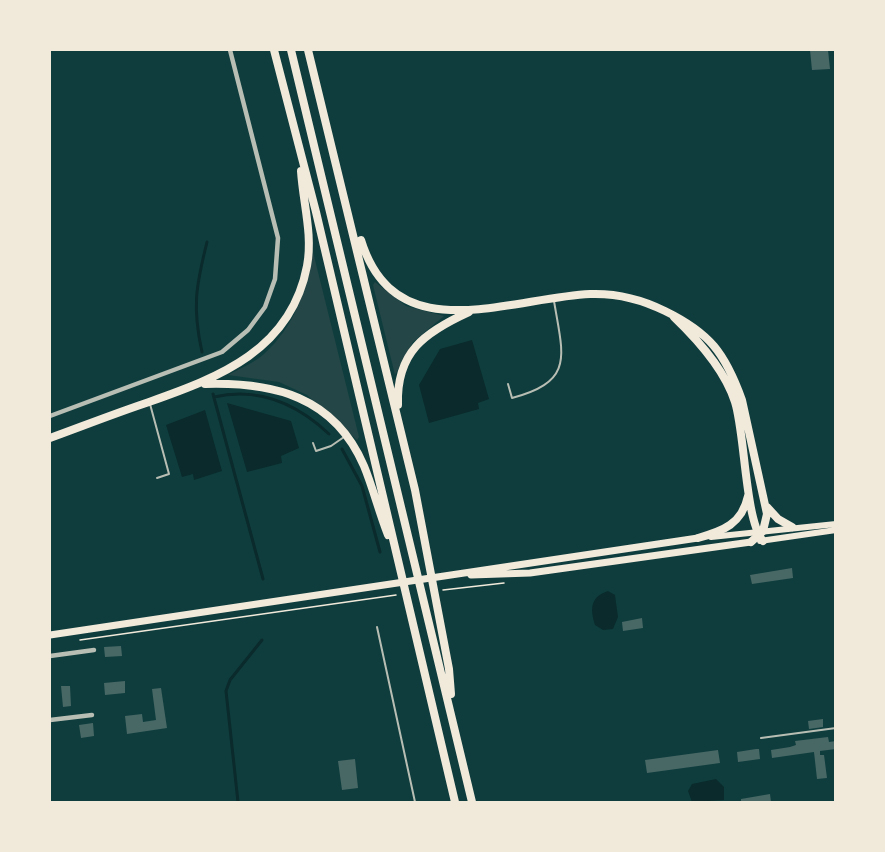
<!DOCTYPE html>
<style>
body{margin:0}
#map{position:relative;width:885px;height:852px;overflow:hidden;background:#0f3d3e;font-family:"Archivo Narrow",sans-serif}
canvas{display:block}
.frame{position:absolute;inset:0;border:51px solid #f1e9da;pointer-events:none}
</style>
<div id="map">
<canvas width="885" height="852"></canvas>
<div class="frame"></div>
</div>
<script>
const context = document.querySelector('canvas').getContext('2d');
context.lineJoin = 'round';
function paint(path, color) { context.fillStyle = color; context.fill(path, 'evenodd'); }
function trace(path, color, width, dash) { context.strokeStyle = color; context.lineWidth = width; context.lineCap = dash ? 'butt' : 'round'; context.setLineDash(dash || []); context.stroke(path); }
const green = new Path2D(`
 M313 252 359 437 357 440 307 395 279 382 228 375C239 369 254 363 264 354 294 327 307 290 313 252Z
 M375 282 406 306 444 316 413 342 395 375 373 285Z`);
const water = new Path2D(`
 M472 340 489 399 478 403 479 409 429 423 419 385 440 349Z
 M227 403 291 421 299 448 281 456 282 463 247 472Z
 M205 410 222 471 194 480 193 474 182 477 166 425Z
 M608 591 615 595 618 617 613 629 603 630 595 625C590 609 590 597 608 591Z
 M716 779 724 787V800L692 802 688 791 692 784Z`);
const stream = new Path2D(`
 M202 352C192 307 196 286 207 242
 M213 394 263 579
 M214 397C258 387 297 404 329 434
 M342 449 362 486 380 552
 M238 802 226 691 230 680 262 640`);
const building = new Path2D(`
 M810 50H828L830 69 812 70Z
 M792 568 793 578 752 584 750 575Z
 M642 618 643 628 623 631 622 622Z
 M121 646 122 656 105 657 104 647Z
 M125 681V693L105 695 104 683Z
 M61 686H70L71 706 63 707Z
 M161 688 167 728 127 734 125 716 142 714 143 722 156 720 152 689Z
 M823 719V727L809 729 808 721Z
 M93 723 94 736 81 738 79 725Z
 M828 737 829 742 836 741V749L820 751V755H824L827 778 817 779 814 752 772 758 771 750 790 747 796 745 795 741Z
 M756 749H759L760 759 738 762 737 752Z
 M718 750 720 763 647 773 645 760Z
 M355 759 358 788 342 790 338 761Z
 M770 794 771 802H741V799Z`);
const path = new Path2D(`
 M443 590 504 583
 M80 640 396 595`);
const service = new Path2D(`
 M508 384 512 398C575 381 563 356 554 301
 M150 404 169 474 157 478
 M313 443 316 451 331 446 344 437
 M377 627 415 802
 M761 738 836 728`);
const minor = new Path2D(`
 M50 416 222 352 248 330 265 307 275 279 278 238 230 50
 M50 656 94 650
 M50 720 92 715`);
const secondary = new Path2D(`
 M711 537 836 524
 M760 541 836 530`);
const primary = new Path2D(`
 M471 575 530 573 751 542
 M50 635 698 538`);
const motorway = new Path2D(`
 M274 50 316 212 455 802
 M291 50 472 802
 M308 50 415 490 449 669 451 694
 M361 240C395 351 508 298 590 294 617 293 641 299 665 311 710 333 725 353 742 400L767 514 763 531 751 542
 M674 317C698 340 725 370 735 402 745 433 745 520 763 541
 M205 384C273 382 334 396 364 466 373 488 379 512 388 535
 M398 405C396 352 425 332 469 312
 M50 438C83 426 116 413 149 402 220 377 291 350 307 266 313 235 303 203 301 171
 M767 507 778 519 792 527
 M698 538C723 531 742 524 748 496`);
paint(green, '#244646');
paint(water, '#0a2a2b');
trace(stream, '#0a2a2b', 3);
paint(building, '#486865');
trace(path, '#f1e9da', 1.5);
trace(service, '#b8beb3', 2);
trace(minor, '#b8beb3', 4.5);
trace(secondary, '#f1e9da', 6);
trace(primary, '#f1e9da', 7);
trace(motorway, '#f1e9da', 8);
</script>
